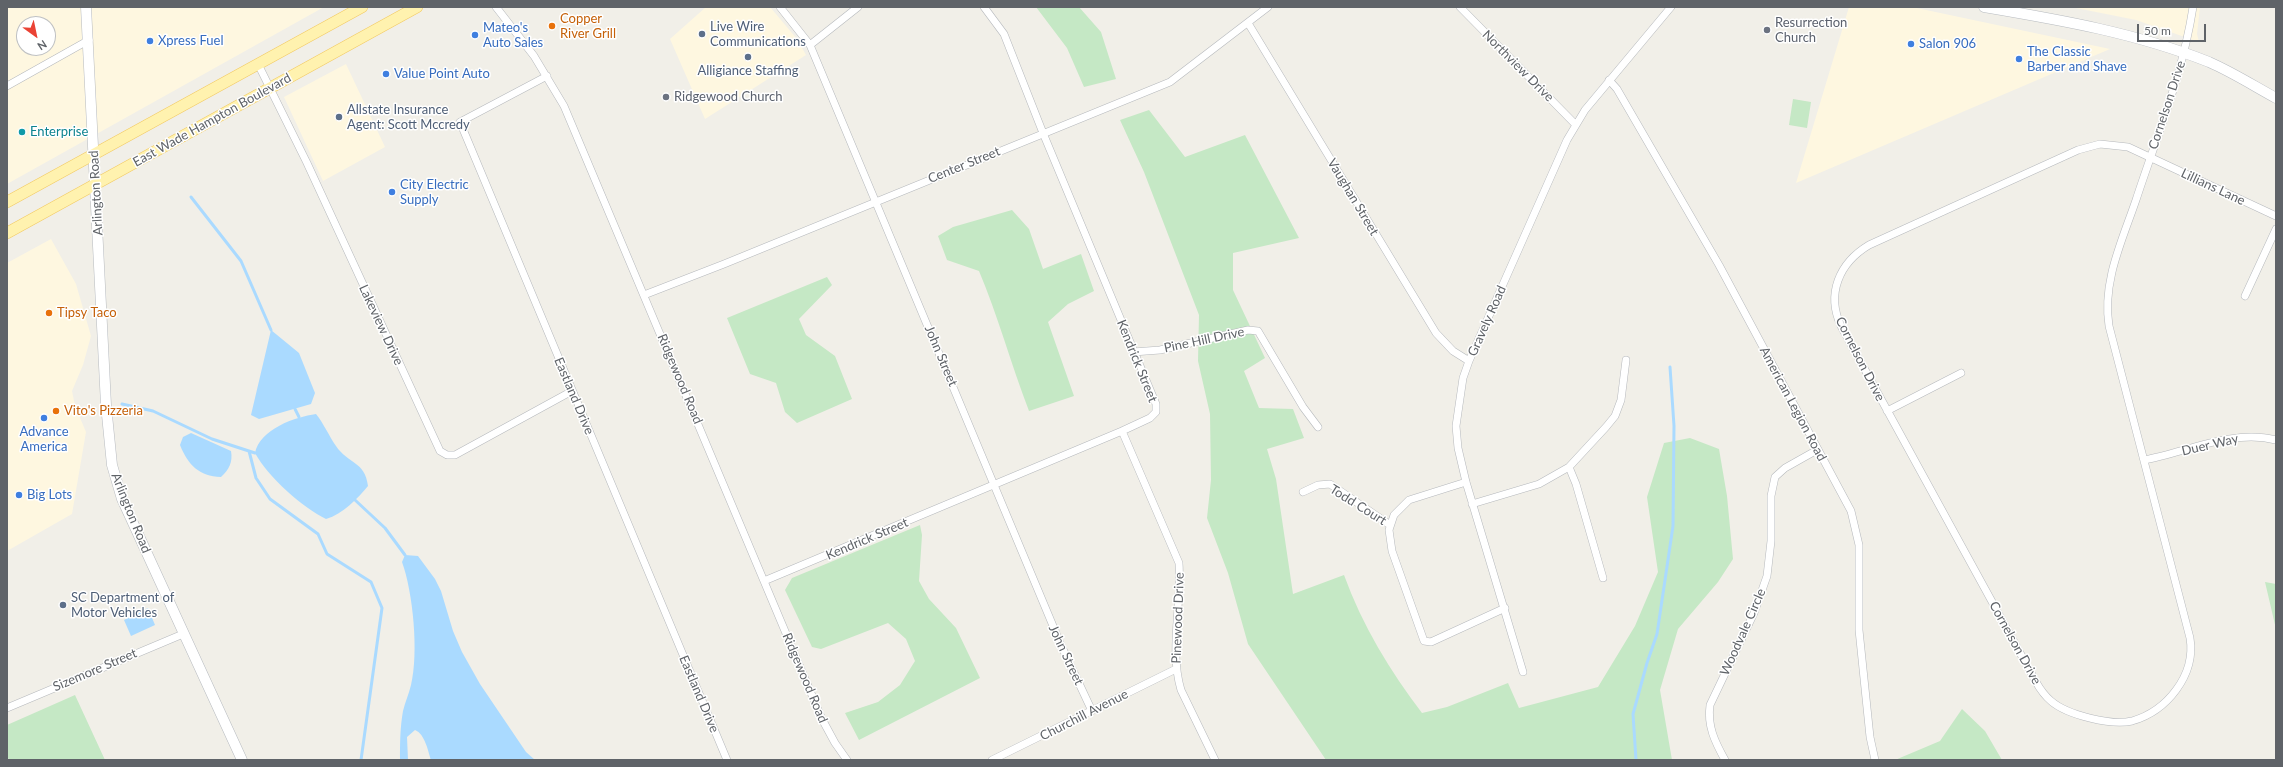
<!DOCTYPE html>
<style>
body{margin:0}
#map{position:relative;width:2283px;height:767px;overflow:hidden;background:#f1efe8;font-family:Lato,sans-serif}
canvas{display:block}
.frame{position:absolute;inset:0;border:8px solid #5f6368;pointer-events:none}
.north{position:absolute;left:16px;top:16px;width:40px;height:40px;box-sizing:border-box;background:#fff;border:1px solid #bfc1c3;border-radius:50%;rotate:147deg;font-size:11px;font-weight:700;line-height:16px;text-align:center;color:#5f6368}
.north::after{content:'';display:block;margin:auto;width:14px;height:18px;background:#ea4335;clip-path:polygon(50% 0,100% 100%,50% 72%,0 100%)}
.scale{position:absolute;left:2137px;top:24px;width:69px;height:18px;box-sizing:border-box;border:2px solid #5f6368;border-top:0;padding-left:5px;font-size:12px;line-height:14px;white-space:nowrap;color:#5f6368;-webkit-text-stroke:3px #fff;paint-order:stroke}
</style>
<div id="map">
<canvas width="2283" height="767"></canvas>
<div class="frame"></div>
<div class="north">N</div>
<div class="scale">50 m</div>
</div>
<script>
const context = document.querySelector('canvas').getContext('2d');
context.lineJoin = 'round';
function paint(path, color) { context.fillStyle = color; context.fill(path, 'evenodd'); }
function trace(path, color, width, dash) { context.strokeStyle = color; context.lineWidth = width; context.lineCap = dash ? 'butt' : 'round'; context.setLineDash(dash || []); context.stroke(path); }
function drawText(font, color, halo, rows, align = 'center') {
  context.font = font + ' Lato,sans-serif'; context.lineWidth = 3; context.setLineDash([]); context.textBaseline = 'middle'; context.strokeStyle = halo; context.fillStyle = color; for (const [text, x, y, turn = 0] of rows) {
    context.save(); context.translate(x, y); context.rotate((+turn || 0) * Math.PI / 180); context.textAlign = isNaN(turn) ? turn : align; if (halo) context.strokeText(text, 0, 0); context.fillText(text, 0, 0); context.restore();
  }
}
const commercial = new Path2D(`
 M7 7H324L7 184ZM24 24H48V48H24Z
 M706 7H770L797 39 806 55 705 119 670 39Z
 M1849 7H1912L2110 49 1796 183Z
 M2071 7H2200L2197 34 2199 42 2136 20Z
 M346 64 385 147 323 181 284 97Z
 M51 239 76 284 91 336 83 365 72 391 75 406 86 432 72 514 7 551V263Z`);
const green = new Path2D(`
 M1036 7H1079L1101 32 1116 79 1084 87 1067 48Z
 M1793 99 1811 102 1807 128 1789 125Z
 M1149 110 1185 157 1245 135 1299 238 1233 253V290L1265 358 1244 371 1259 408 1293 409 1304 438 1267 449 1276 479 1293 594 1344 575C1362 625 1390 671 1422 713L1447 707 1508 683 1519 708 1598 687 1635 626 1658 572 1647 497 1664 443 1690 438 1719 449 1727 496 1733 559 1718 582 1678 629 1660 690 1672 760H1326L1248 644 1228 573 1207 518 1211 480 1210 414 1198 361 1199 315 1144 172 1120 120Z
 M1012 210 1029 229 1043 269 1081 254 1094 291 1068 304 1048 322 1074 396 1029 411C1011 364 998 316 979 271L947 260 938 236 953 227Z
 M827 277 832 285 799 319 806 335 835 356 852 399 797 423 785 412 776 383 750 374 727 318Z
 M920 525 922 535 919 581 929 599 956 628 980 678 859 740 845 713 878 702 900 685 915 661 906 639 888 623 821 649 812 647 785 590 792 578Z
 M2265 582 2276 584V629Z
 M75 695 105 760H9L7 756V725Z
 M1962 709 1985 731 2002 760H1895L1940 741Z`);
const water = new Path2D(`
 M271 330 299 353 315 393 311 404 259 419 251 415Z
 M316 414C324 424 329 436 336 446 348 464 365 461 368 486 357 499 343 514 326 519 302 507 268 477 255 453 260 429 295 417 316 414Z
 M191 433 231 451C233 462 229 470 221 477 199 476 188 465 180 445L183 437Z
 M405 555 418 556 435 579 441 591 453 631 462 652 480 684 526 752 535 760H431C428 751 425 734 415 730L407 737 408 760H400C400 744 400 728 403 711 405 702 409 694 411 685 419 653 413 592 402 562Z
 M148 608 155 625 131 636 124 620Z`);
const stream = new Path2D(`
 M191 197 241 261 271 330
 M122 404 153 411 212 439 255 453
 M295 409 299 417
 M249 451 256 478 270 499 318 534 327 554 371 582 382 608 361 760
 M355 500 385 528 405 555
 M1636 760 1633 714 1647 663 1657 634 1673 526 1674 426 1670 367`);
const street = new Path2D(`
 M496 7 534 56 564 106 822 719 835 743 847 760
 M780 7 810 45 1061 645 1092 711
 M1460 7 1576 125
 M2193 7C2183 73 2157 136 2136 200 2122 241 2102 282 2109 326L2190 638C2196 675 2167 711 2132 721 2112 726 2067 715 2051 701 2045 696 2040 689 2036 682L1841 326C1826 294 1839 263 1869 245L2078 150 2100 144 2128 147 2276 216
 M1248 23 1436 333 1453 351 1469 361
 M810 45 858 7
 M258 64 307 163 440 451 447 455H455L572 391
 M547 76 460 122 727 760
 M1609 80 1617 89 1719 265 1851 511 1859 545V630L1870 737 1875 760
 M7 86 89 40
 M644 295 724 264 1170 82 1268 7
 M2245 296 2276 229
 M1133 352 1160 350 1248 330 1258 331 1303 407 1318 427
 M1887 411 1961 373
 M1122 431 1179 563C1182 605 1169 650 1181 690L1215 760
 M2144 460C2187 452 2232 429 2276 440
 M1569 467 1576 484 1603 578
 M1466 482 1409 500 1394 515 1389 530 1392 551 1424 641 1431 642 1505 608
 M1303 492 1318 485 1330 484 1390 525
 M1472 504 1539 484 1569 467 1606 427 1615 416 1621 400 1626 360
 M764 581 1122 431 1150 418 1156 412V404L1043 133 1004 34 984 7
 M1523 672 1466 482 1458 448 1456 426 1463 378 1469 361 1567 140 1585 110 1671 7
 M7 708 183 634
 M992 760 1176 669
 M1725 760C1715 742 1707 726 1710 705L1754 613 1767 576 1771 541V496L1775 477 1785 468 1817 450`);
const secondary = new Path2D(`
 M86 7 106 405 112 465 122 499 242 760
 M1984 7C2061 20 2136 33 2209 62 2232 72 2254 86 2276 98`);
const primary = new Path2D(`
 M7 202 362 7
 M7 233 417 7`);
const markers = [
 [552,26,4,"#e8710a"],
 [1767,30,4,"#6b7280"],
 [702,34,4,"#5c6f8a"],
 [475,35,4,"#3f7fe0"],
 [150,41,4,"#3f7fe0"],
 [1911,44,4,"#3f7fe0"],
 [748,57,4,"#5c6f8a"],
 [2019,59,4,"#3f7fe0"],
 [386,74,4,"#3f7fe0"],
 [666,97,4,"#6b7280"],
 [339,117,4,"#5c6f8a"],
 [22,132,4,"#0f9aa8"],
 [392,192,4,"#3f7fe0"],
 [49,313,4,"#e8710a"],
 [56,411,4,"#e8710a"],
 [44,418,4,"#3f7fe0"],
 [19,495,4,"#3f7fe0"],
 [63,605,4,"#5c6f8a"]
];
const foodNames = [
 ["Copper",560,19],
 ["River Grill",560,34],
 ["Tipsy Taco",57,313],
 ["Vito's Pizzeria",64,411]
];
const worshipNames = [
 ["Resurrection",1775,23],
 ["Church",1775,38],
 ["Ridgewood Church",674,97]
];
const serviceNames = [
 ["Live Wire",710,27],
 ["Communications",710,42],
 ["Alligiance Staffing",748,71,"center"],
 ["Allstate Insurance",347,110],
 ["Agent: Scott Mccredy",347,125],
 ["SC Department of",71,598],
 ["Motor Vehicles",71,613]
];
const shopNames = [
 ["Mateo's",483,28],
 ["Auto Sales",483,43],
 ["Xpress Fuel",158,41],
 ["Salon 906",1919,44],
 ["The Classic",2027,52],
 ["Barber and Shave",2027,67],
 ["Value Point Auto",394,74],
 ["City Electric",400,185],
 ["Supply",400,200],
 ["Advance",44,432,"center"],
 ["America",44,447,"center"],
 ["Big Lots",27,495]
];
const streetNames = [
 ["Northview Drive",1518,66,45],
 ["Cornelson Drive",2167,105,-72],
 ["East Wade Hampton Boulevard",212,120,-29],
 ["Center Street",964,165,-22],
 ["Lillians Lane",2213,187,25],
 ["Arlington Road",96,193,-93],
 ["Vaughan Street",1353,197,59],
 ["Gravely Road",1487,321,-66],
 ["Lakeview Drive",381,325,65],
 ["Pine Hill Drive",1204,340,-12],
 ["John Street",941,356,67],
 ["Cornelson Drive",1860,359,63],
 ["Kendrick Street",1137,361,68],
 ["Ridgewood Road",680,379,67],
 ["Eastland Drive",574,396,67],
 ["American Legion Road",1793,404,62],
 ["Duer Way",2210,445,-13],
 ["Todd Court",1358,505,32],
 ["Arlington Road",131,513,68],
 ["Kendrick Street",867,539,-23],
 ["Pinewood Drive",1178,618,-88],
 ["Woodvale Circle",1743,632,-66],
 ["Cornelson Drive",2015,643,61],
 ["John Street",1066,655,65],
 ["Sizemore Street",95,670,-23],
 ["Ridgewood Road",805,678,67],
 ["Eastland Drive",699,694,67],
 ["Churchill Avenue",1084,715,-27]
];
const cultureNames = [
 ["Enterprise",30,132]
];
paint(commercial, '#fef7e0');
paint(green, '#c5e8c5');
paint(water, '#aadaff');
trace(stream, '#aadaff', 3);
trace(street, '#b5b8bc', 8);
trace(secondary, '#b6babf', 11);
trace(primary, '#f2c960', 12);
trace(street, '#fff', 7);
trace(secondary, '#fff', 10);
trace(primary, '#fff2af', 11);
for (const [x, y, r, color] of markers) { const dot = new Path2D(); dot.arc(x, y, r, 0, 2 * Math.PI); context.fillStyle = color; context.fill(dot); trace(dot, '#fff', 1.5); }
drawText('13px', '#c56008', '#fff', foodNames, 'left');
drawText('13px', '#5b616d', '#fff', worshipNames, 'left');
drawText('13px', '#4e5e75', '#fff', serviceNames, 'left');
drawText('13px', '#366cbe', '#fff', shopNames, 'left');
drawText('13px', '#5f6368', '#fff', streetNames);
drawText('13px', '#0d838f', '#fff', cultureNames, 'left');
</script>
